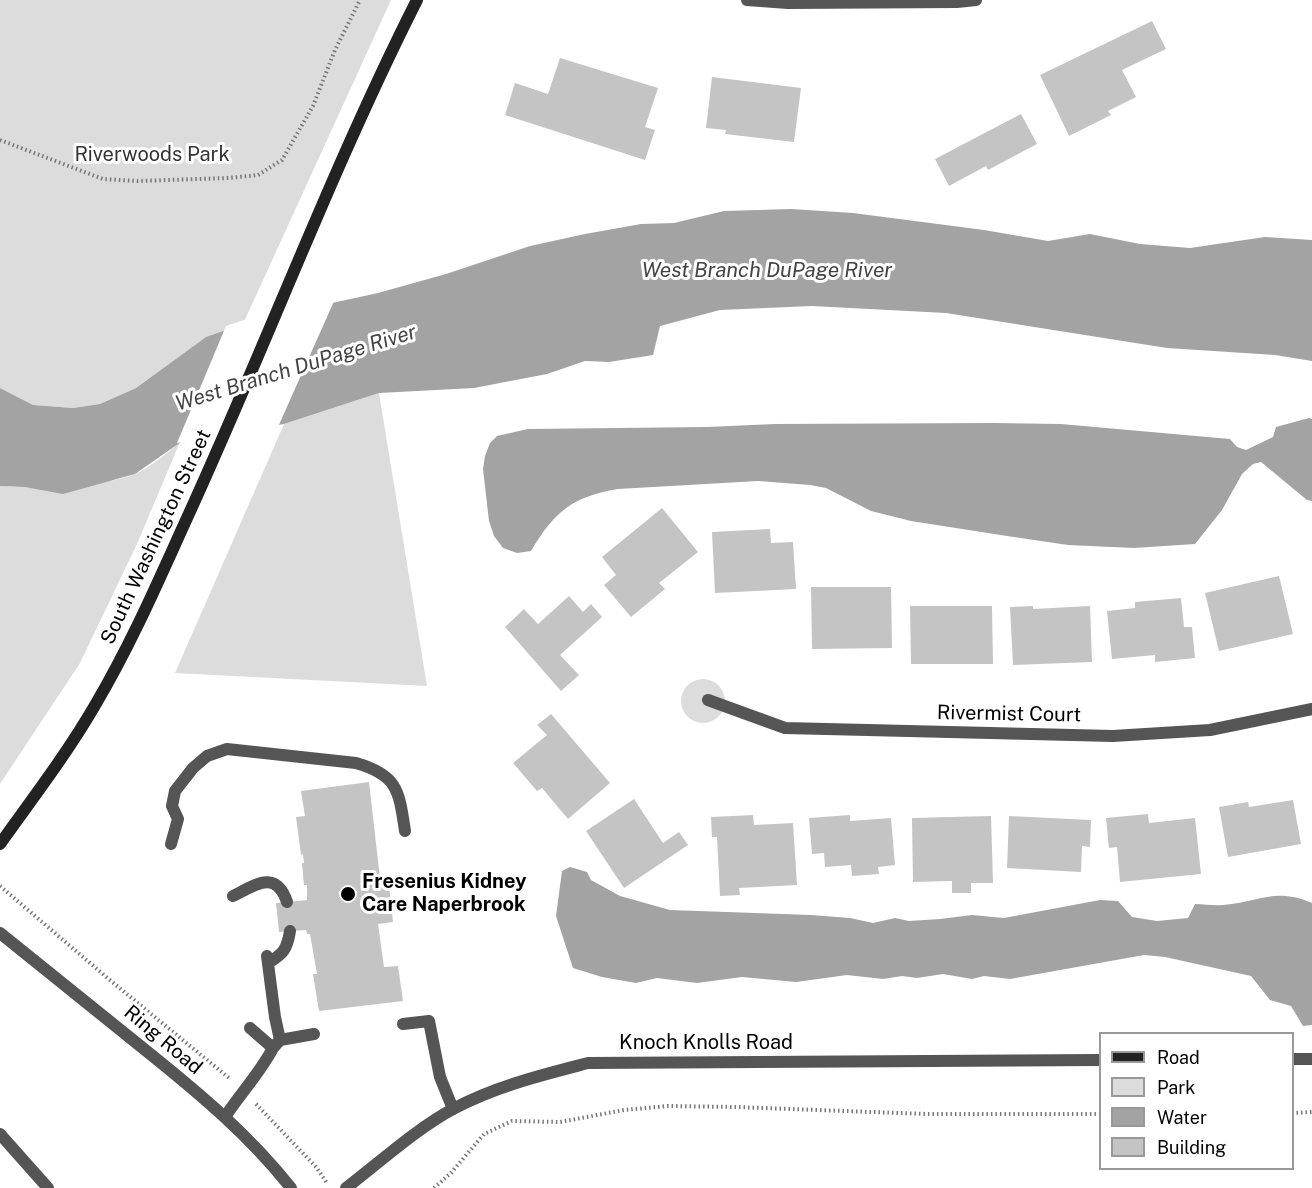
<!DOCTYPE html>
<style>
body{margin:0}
#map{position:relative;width:1312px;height:1188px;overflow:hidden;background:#fff;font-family:"Public Sans",sans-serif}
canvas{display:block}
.legend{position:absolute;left:1099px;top:1032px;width:195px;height:138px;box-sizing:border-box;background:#fff;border:2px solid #999;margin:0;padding:8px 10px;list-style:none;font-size:18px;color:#000}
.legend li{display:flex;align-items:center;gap:12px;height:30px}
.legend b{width:30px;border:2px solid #999}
</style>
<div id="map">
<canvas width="1312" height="1188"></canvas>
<ul class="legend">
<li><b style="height:8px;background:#222"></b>Road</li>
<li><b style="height:16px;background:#dcdcdc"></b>Park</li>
<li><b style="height:16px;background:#a3a3a3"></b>Water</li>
<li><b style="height:16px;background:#c4c4c4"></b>Building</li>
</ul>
</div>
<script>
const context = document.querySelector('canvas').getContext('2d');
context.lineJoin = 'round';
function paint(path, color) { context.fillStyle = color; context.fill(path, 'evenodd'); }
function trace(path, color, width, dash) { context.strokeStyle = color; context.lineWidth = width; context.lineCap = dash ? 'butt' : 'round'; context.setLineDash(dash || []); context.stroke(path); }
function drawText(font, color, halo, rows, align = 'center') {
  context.font = font + ' "Public Sans",sans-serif'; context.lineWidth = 6; context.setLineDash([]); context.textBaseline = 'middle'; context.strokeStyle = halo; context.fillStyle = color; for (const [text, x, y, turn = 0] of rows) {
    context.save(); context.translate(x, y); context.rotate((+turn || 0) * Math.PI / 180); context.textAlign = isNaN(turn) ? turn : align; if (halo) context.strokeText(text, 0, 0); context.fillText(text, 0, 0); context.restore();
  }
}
const green = new Path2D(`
 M0 0H391L243 324 206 337 136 388 100 404 73 408 33 405 0 388Z
 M379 393 427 686 175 673 284 424Z
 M180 442 137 544 80 663 0 784V486C33 488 105 487 135 474 151 467 167 453 180 442Z
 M681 701a22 22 0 1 1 44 0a22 22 0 1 1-44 0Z`);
const water = new Path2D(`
 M791 209 853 213 984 230 1048 241 1090 234 1140 244 1190 248 1265 237 1312 240V361L1275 355 1167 348 946 313 812 306 720 310 660 326 653 355 609 362 585 361 547 374 474 388 379 393 284 424 181 442 135 474 63 494 25 487 0 486V388L33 405 73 408 100 404 136 388 206 337 254 320 378 293 446 274 530 246 585 234 641 224 674 223 724 211Z
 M1309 418 1312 419V501L1307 500 1261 462 1253 464 1242 474 1222 510 1195 544 1134 548 1068 545 1007 536 911 521 871 511 826 488 810 485 758 481 618 489C572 497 555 511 531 551L517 553 503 548 494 536 489 521 483 469 485 456 490 443 497 436 528 429 707 427 775 424 994 423 1061 424 1230 439 1237 447 1246 450 1273 437 1276 427Z
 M570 867 587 872 591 880 620 896 670 910 811 915 850 918 873 923 895 918 909 921 940 919 972 915 1004 918 1100 900 1118 901 1132 917 1157 921 1188 918 1195 904C1204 904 1214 906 1223 905 1259 902 1275 887 1312 903V1025L1303 1026 1291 1006 1270 1000 1251 976 1165 957 1144 955 1010 979 984 976 972 979 943 974 917 978 902 976 883 979 847 975 796 982 742 977 697 983 657 978 636 983 602 977 573 968 556 916 562 871Z`);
const pier = new Path2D(`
 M335 299 278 427 177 443 226 326 253 317Z`);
const building = new Path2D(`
 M1152 21 1166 49 1122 70 1136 97 1108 111 1111 115 1069 136 1040 75Z
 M560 58 658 88 645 127 655 130 645 160 505 115 515 83 548 94Z
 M712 77 801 88 794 142 725 134 726 130 706 128Z
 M1021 114 1037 144 988 170 986 166 949 186 935 159Z
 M662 508 698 552 659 583 665 589 631 617 604 585 616 575 602 557Z
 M770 529 771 543 793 542 796 589 715 593 712 532Z
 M1279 576 1293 634 1219 651 1205 593Z
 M811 587H891L892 648 812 649Z
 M569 596 583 612 591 604 602 617 560 655 579 675 561 691 505 627 524 609 538 624Z
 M1181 598 1184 627H1192L1195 658 1155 662V655L1112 659 1107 611 1135 608V602Z
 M910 606H992L993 664H911Z
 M1033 606V609L1090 606 1092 662 1013 665 1010 607Z
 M551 714 610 783 568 819 542 788 537 791 513 763 547 735 537 725Z
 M369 782 381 887 389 886 393 922 378 924 384 967 398 966 403 1001 319 1011 313 974H317L310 934H307L306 930 279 932 276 903 307 900V885H304L302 863H304L303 854 301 855 296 817 305 816 301 791Z
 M634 799 663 843 679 832 688 845 624 888 586 831Z
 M1293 800 1301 844 1228 857 1219 807 1248 802 1249 807Z
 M1148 814 1149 823 1195 818 1201 874 1120 882 1117 847 1109 848 1106 818Z
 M753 815 754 825 793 823 797 885 739 888 740 895 720 896 717 837H712L711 817Z
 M850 815V821L891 818 895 865 878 867 879 874 852 876 851 865 825 867 824 853 812 854 809 818Z
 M991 816 993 883H971V893H952V881L913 882 912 818Z
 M1009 816 1091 820 1090 847 1082 846 1081 872 1007 868Z`);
const path = new Path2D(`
 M0 140 103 179 138 181 229 178 258 175 282 160 313 106 335 50 359 2
 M0 886 111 981 229 1078
 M256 1104 316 1167 327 1183
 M1292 1113 1312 1112
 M434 1188 451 1173 484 1134 512 1121 560 1122 624 1110 668 1106 736 1107 927 1114H1100`);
const lane = new Path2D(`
 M171 844 178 819 172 806 175 791 193 768 207 756 227 749 356 763C398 775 399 791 405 831
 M233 896C255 885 276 869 287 902
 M267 956 275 1017 280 1040 273 1048
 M268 963C283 954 287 950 290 931
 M403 1024 429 1021 440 1077 453 1109
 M280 1040 314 1034
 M225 1117C240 1094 260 1073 273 1048L250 1028
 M0 1134 48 1188`);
const street = new Path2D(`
 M747 0 788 3 957 2 976 0
 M708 700 785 728 1113 736 1210 730 1312 709
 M0 933C49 973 100 1013 149 1053 200 1094 250 1136 291 1188
 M1292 1059H1312
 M346 1188C380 1162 416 1129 453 1109 496 1086 542 1075 588 1063L1100 1060`);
const secondary = new Path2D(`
 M0 844C32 799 66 755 94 707 128 650 155 589 182 529 263 354 330 172 417 0`);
const markers = [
 [348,894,8,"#000"]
];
const parkNames = [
 ["Riverwoods Park",152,155]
];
const streetNames = [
 ["South Washington Street",156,537,-65],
 ["Rivermist Court",1009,714,1],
 ["Ring Road",163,1040,40],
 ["Knoch Knolls Road",706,1043]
];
const poiNames = [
 ["Fresenius Kidney",362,882],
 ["Care Naperbrook",362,905]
];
const waterNames = [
 ["West Branch DuPage River",767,271],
 ["West Branch DuPage River",296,368,-17]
];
paint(green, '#dcdcdc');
paint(water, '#a3a3a3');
paint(pier, '#fff');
paint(building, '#c4c4c4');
trace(path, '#777', 4, [1.5, 3]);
trace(lane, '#555', 12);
trace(street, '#555', 12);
trace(secondary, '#222', 12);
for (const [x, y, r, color] of markers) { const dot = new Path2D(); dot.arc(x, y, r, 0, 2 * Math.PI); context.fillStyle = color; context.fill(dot); trace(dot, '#fff', 2); }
drawText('20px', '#333', '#fff', parkNames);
drawText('20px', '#000', '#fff', streetNames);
drawText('bold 20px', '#000', '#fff', poiNames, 'left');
drawText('italic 21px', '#444', '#fff', waterNames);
</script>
